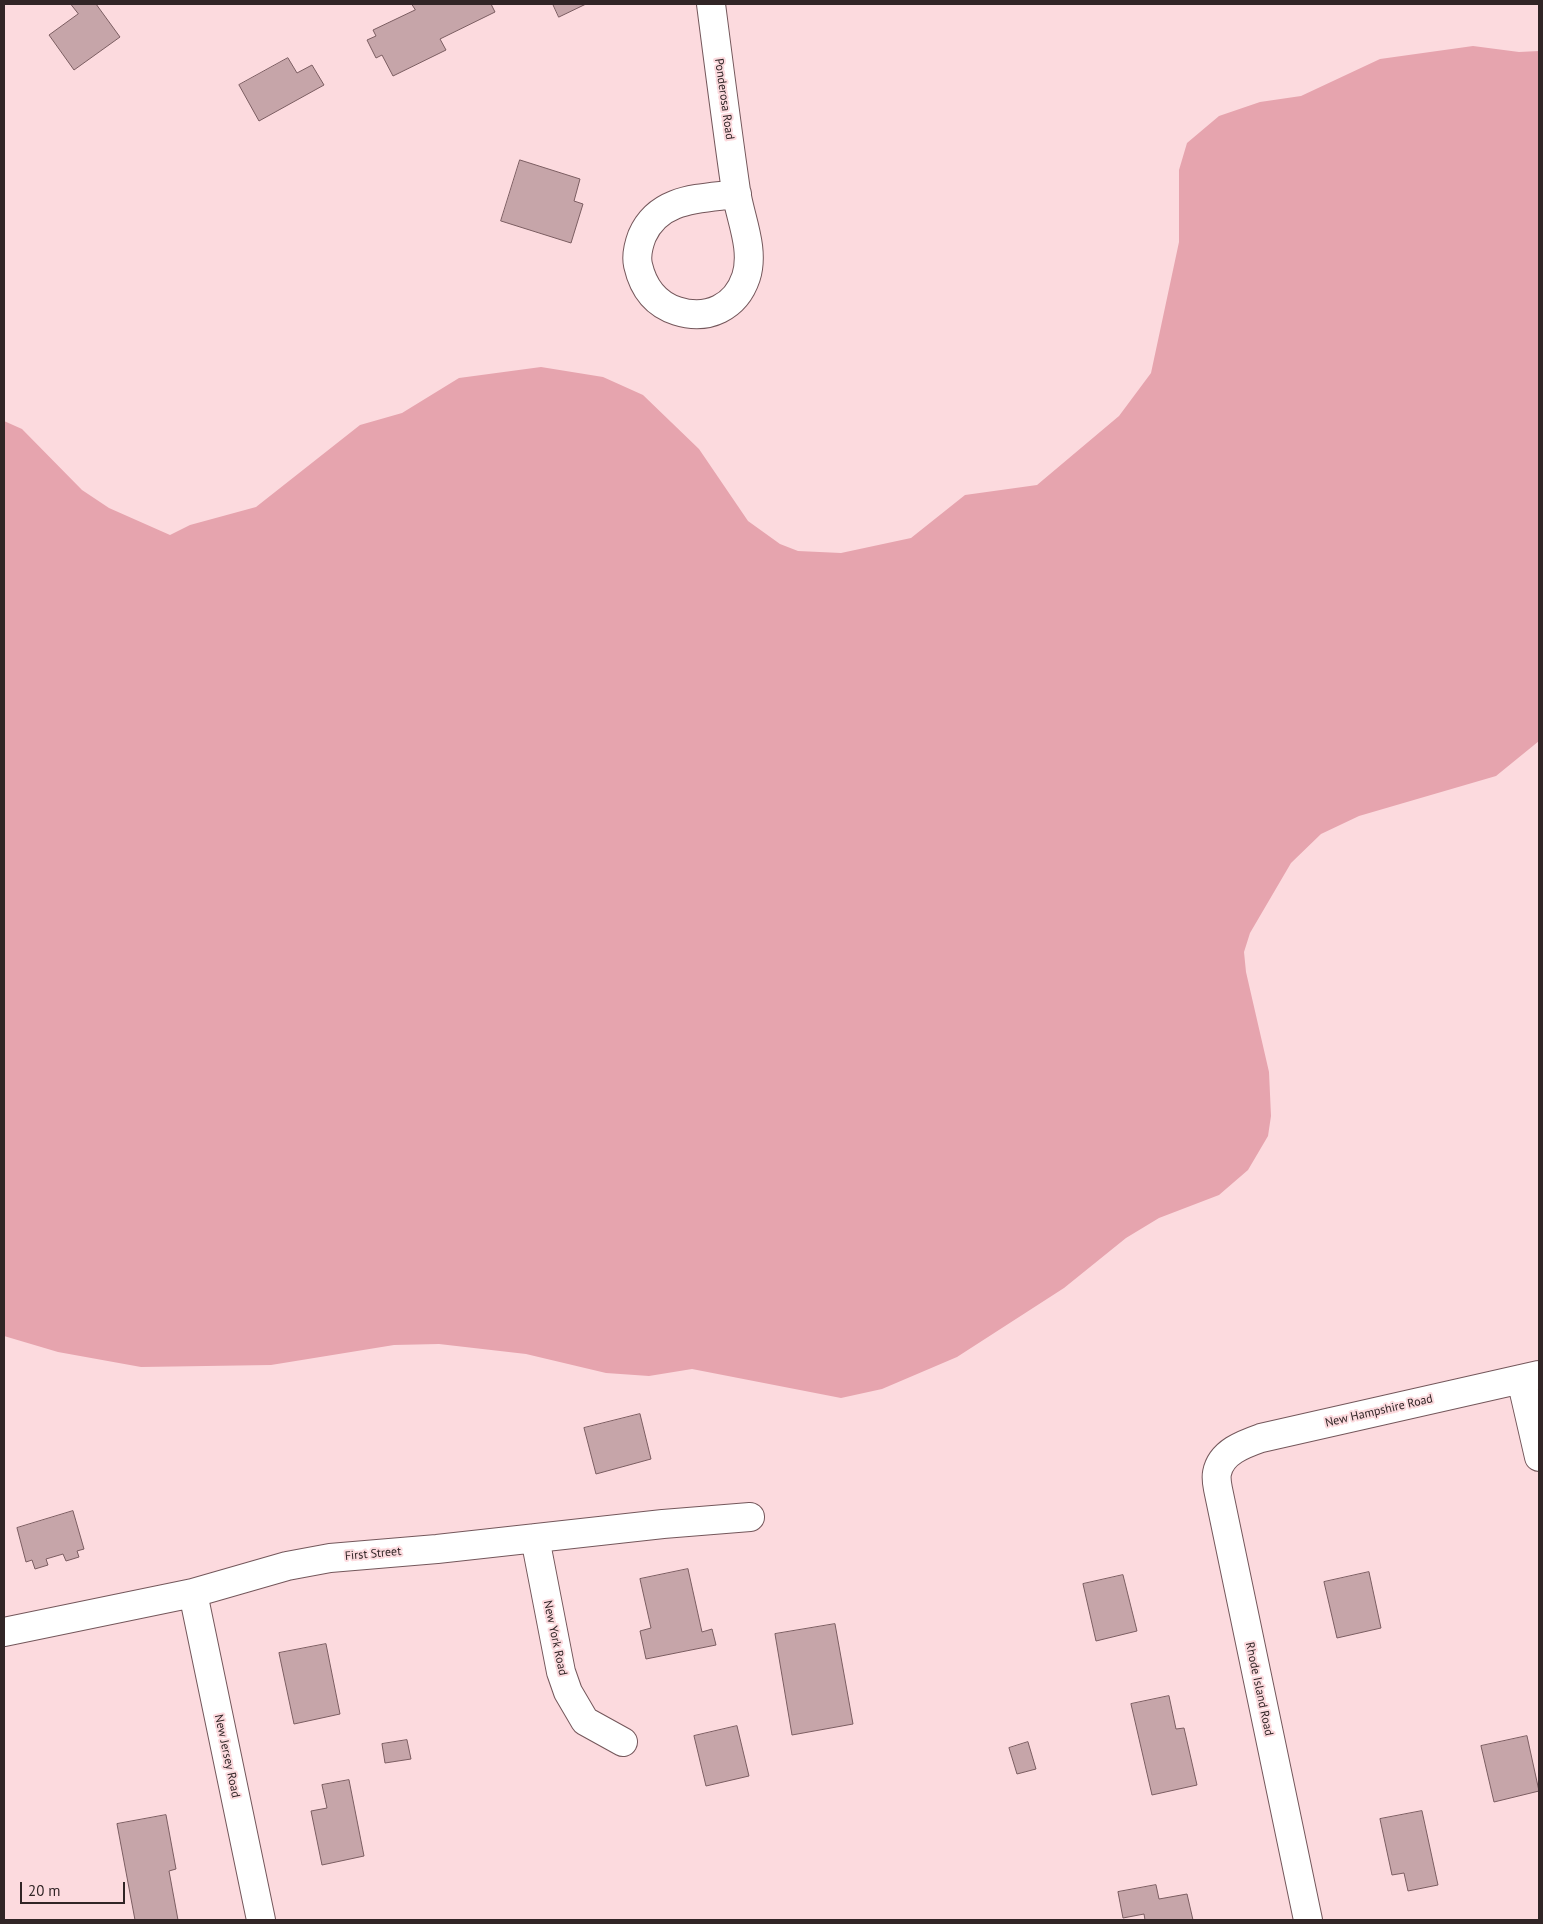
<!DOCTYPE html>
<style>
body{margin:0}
#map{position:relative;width:1543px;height:1924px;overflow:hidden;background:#fcdade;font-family:"PT Sans",sans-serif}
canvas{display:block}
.frame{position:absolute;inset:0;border:5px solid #312526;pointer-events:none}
.scale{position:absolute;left:20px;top:1882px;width:105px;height:22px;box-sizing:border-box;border:2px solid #312526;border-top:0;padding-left:6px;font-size:15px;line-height:18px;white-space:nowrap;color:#312526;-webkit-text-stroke:4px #fcdade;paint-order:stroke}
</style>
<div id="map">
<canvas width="1543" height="1924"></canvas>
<div class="frame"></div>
<div class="scale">20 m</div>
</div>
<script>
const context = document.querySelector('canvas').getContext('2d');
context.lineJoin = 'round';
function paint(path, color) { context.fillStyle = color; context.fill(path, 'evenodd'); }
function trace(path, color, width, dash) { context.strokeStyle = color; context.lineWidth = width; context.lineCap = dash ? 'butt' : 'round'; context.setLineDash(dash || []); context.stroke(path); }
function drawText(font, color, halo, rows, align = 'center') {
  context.font = font + ' "PT Sans",sans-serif'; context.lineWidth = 4; context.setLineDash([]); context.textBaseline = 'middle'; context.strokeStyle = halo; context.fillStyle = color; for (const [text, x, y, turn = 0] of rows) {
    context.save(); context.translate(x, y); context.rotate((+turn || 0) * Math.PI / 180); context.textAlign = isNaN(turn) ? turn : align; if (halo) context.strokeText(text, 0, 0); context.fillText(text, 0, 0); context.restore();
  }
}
const green = new Path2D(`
 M1473 46 1519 52 1539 51V741L1496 776 1359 816 1321 834 1291 863 1250 933 1244 952 1246 972 1269 1072 1271 1116 1268 1136 1248 1170 1219 1195 1159 1218 1126 1238 1064 1288 957 1357 882 1389 841 1398 692 1369 649 1376 606 1373 526 1354 439 1344 394 1345 271 1365 141 1367 58 1352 4 1336V421L22 429 82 490 109 508 170 535 190 525 256 507 360 425 402 413 459 378 541 367 603 377 643 395 699 449 748 521 780 544 798 551 841 553 911 538 965 495 1037 485 1119 416 1151 373 1179 242V170L1187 143 1219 116 1260 102 1301 96 1380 59Z`);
const building = new Path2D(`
 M71 4H96L120 37 74 70 49 35 78 14Z
 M412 4H491L495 12 440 39 446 50 393 76 382 55 376 58 367 40 376 36 373 30 415 10Z
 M553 4H586L559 17Z
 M288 58 297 73 312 65 324 85 259 121 239 85Z
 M520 160 580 179 574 201 583 204 571 243 501 221Z
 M640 1414 651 1459 596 1474 584 1428Z
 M73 1511 84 1549 77 1551 79 1557 66 1561 63 1554 46 1559 48 1565 35 1569 32 1560 26 1562 17 1528Z
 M688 1569 702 1632 712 1629 716 1645 646 1659 640 1631 651 1628 640 1579Z
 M1369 1572 1381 1628 1337 1638 1324 1582Z
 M1123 1575 1137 1631 1096 1641 1083 1584Z
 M835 1624 853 1724 792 1735 775 1634Z
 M326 1644 340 1714 294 1724 279 1653Z
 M1169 1696 1176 1729 1184 1728 1197 1785 1152 1795 1131 1704Z
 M737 1726 749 1776 706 1786 694 1736Z
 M1527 1736 1539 1791 1494 1802 1481 1746Z
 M407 1740 411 1759 385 1763 382 1744Z
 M1028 1742 1036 1769 1017 1774 1009 1748Z
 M349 1780 364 1856 322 1865 311 1811 327 1808 322 1785Z
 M1422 1811 1438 1885 1408 1891 1404 1873 1392 1875 1380 1819Z
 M166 1815 176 1869 169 1871 178 1920H135L117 1824Z
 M1156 1885 1159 1899 1187 1894 1193 1920H1145L1144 1914 1123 1918 1118 1892Z`);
const street = new Path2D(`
 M711 4C719 66 727 129 736 191 740 218 755 249 746 277 736 307 708 321 677 311 655 304 643 287 638 265 636 256 639 244 642 236 659 197 700 199 737 194
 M1521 1379 1539 1457
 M535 1538 561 1672 568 1692 585 1721 623 1742
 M193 1593 261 1920
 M4 1632 193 1593 287 1566 330 1558 437 1549 663 1524 750 1517
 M1308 1920 1218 1489C1217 1484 1216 1478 1217 1473 1221 1452 1244 1444 1261 1438L1539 1375`);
const streetNames = [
 ["Ponderosa Road",724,99,82],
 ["New Hampshire Road",1379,1411,-13],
 ["First Street",373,1554,-5],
 ["New York Road",555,1638,78],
 ["Rhode Island Road",1259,1689,78],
 ["New Jersey Road",227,1756,78]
];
paint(green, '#e6a4ae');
paint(building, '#c6a5a9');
trace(building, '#7b5d61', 1);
trace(street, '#74575b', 30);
trace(street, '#fff', 28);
drawText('12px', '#312526', '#fcdade', streetNames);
</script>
